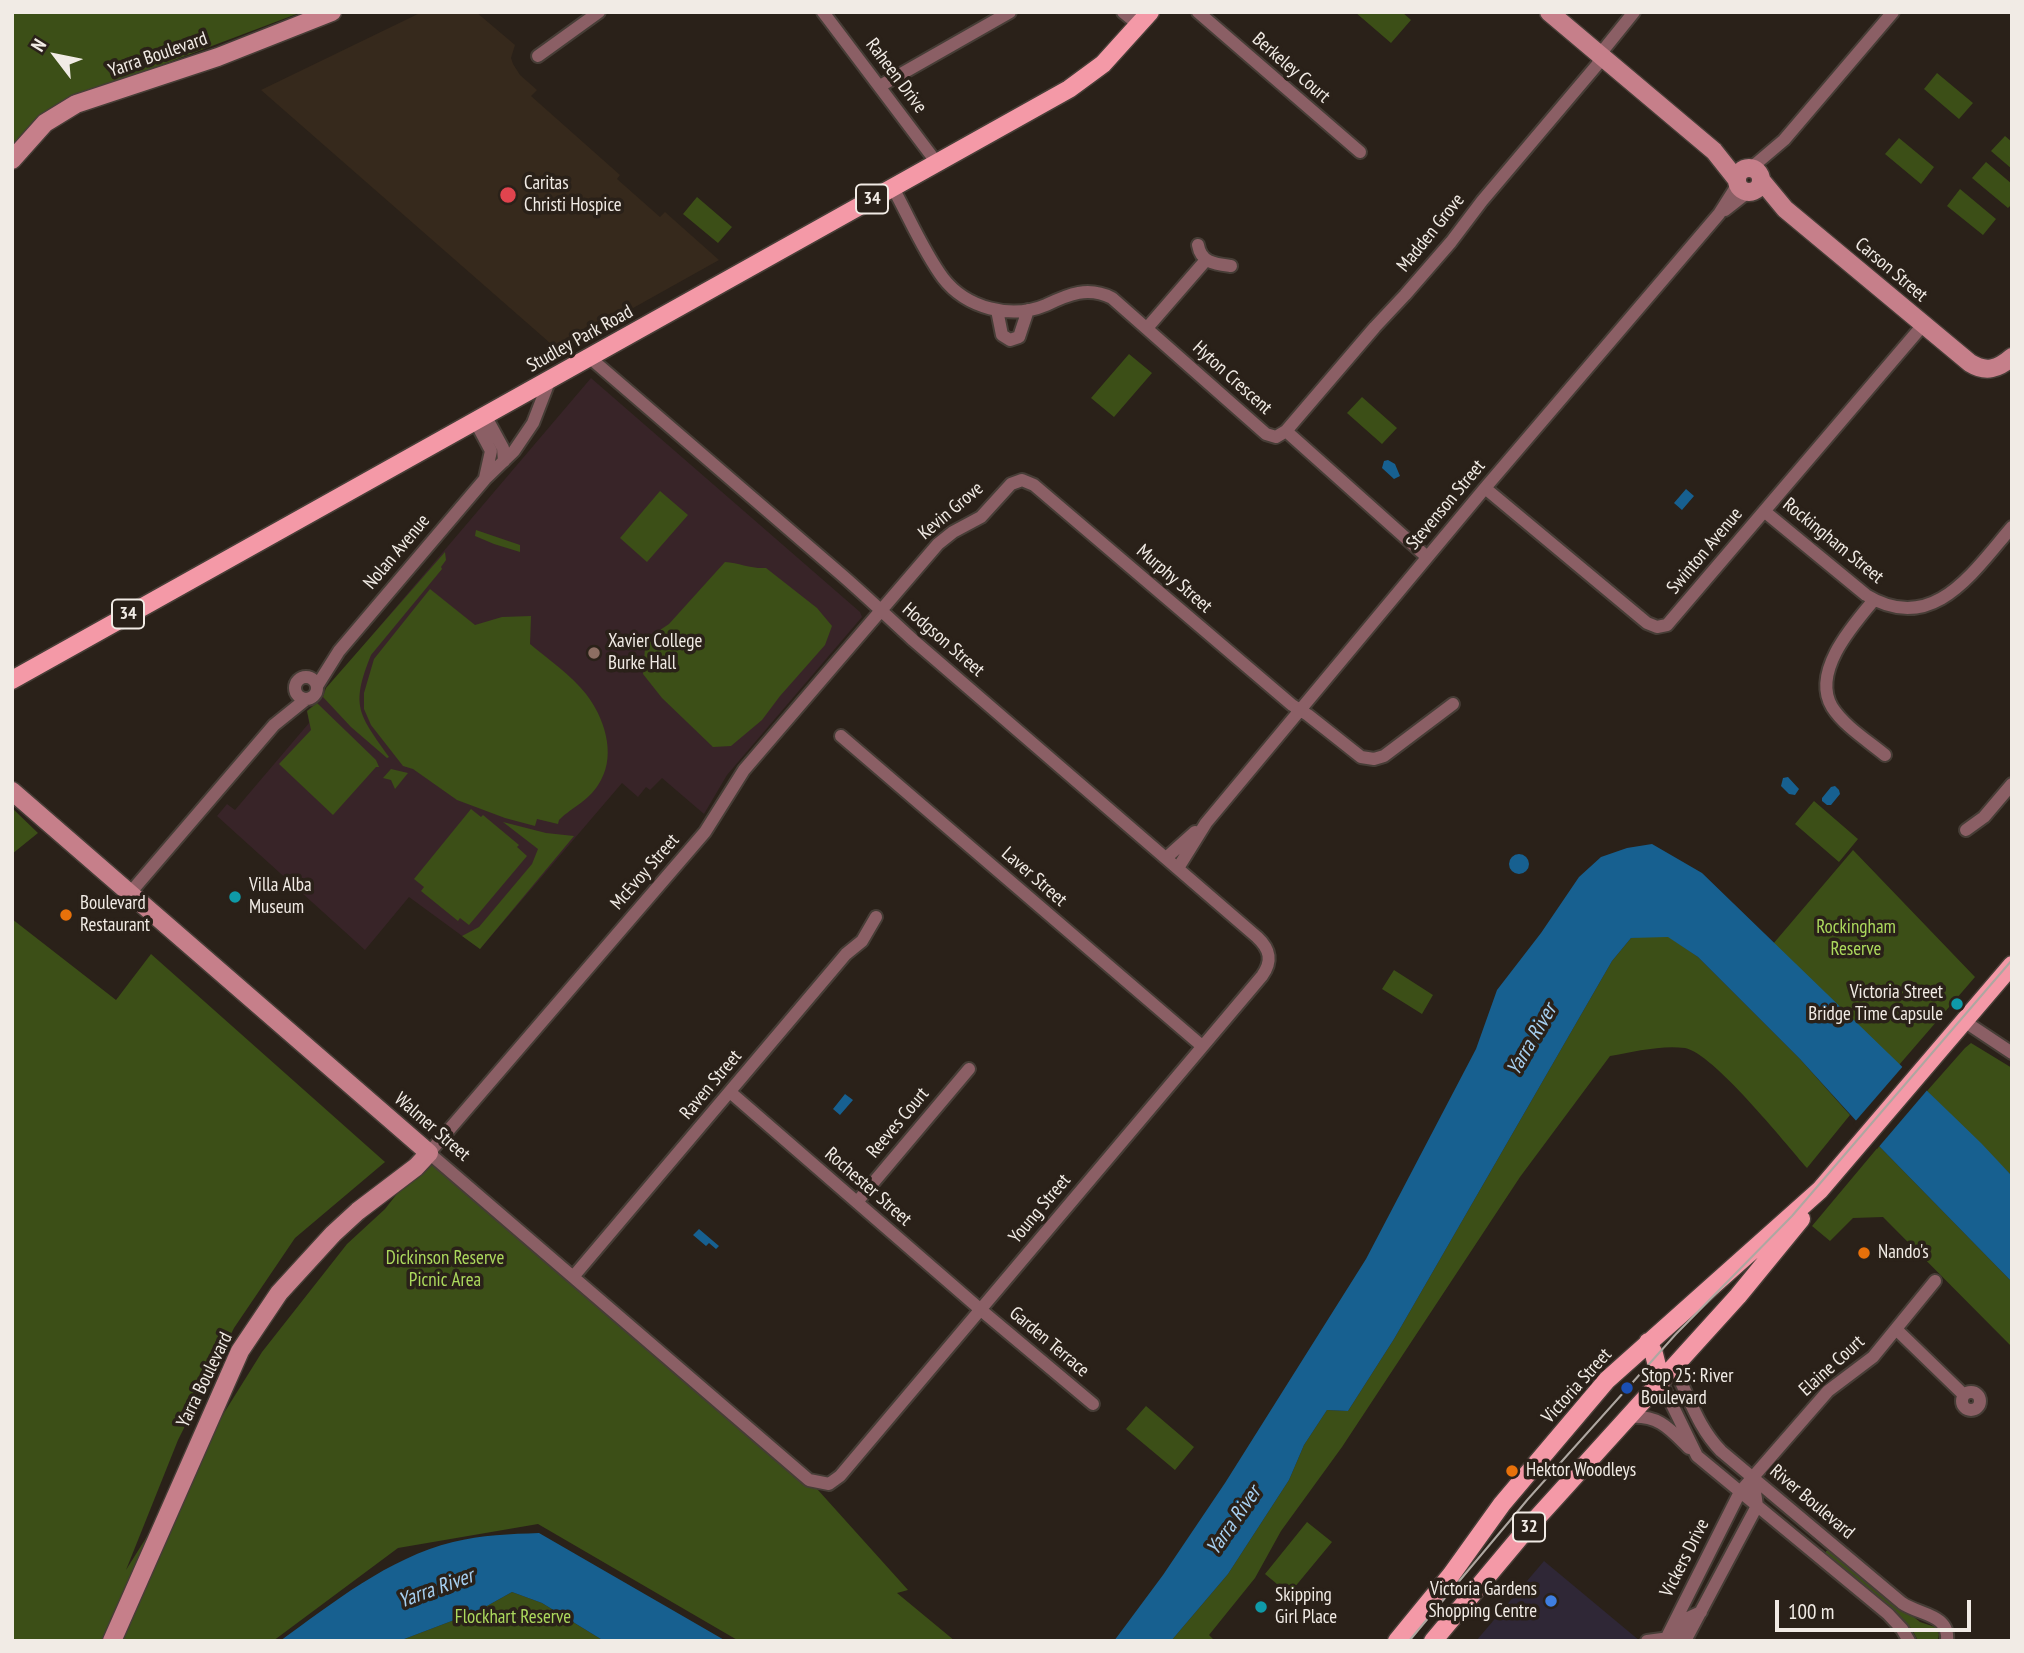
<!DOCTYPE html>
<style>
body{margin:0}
#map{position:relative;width:2024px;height:1653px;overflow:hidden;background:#2a2119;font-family:"PT Sans Narrow",sans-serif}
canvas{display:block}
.frame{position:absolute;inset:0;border:14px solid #f1ebe5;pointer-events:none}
.north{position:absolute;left:21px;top:21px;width:70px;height:70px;-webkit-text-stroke:5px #2a2119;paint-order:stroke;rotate:302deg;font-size:19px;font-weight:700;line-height:28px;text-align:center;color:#f1ebe5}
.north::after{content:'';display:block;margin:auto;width:24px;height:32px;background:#f1ebe5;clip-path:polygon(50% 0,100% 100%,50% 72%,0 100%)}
.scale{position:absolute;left:1775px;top:1600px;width:196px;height:32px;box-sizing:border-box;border:4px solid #f1ebe5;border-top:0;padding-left:9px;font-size:21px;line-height:24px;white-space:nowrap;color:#f1ebe5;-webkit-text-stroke:5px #2a2119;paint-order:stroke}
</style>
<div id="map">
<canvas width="2024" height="1653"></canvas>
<div class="frame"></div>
<div class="north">N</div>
<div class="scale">100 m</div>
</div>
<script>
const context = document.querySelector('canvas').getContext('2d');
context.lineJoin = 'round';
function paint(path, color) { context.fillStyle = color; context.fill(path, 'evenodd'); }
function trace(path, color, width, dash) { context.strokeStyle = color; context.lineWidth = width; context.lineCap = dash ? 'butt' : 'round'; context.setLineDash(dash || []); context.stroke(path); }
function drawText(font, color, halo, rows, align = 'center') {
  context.font = font + ' "PT Sans Narrow",sans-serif'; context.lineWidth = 7; context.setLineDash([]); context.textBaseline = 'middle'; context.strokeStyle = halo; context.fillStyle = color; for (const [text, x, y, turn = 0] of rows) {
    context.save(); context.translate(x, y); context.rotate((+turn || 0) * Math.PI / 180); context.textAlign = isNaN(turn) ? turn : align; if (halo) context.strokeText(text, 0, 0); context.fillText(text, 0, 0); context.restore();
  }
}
const commercial = new Path2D(`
 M1544 1561 1640 1641H1476Z`);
const built = new Path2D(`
 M422 12H476L515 45 511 58 513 64 520 75 537 90 531 96 620 175 617 179 660 217 665 212 719 260 558 350 261 90Z`);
const education = new Path2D(`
 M591 378 860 612 862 617 727 775 704 814 662 778 650 790 646 787 638 797 622 783 480 949 409 897 365 950 217 816 227 804 235 810 309 723 307 711 311 707Z`);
const green = new Path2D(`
 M12 12H302L66 101 12 147Z
 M1355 12H1402L1411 20 1391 43Z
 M1937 73 1973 103 1959 119 1924 89Z
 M2005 136 2012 142V169L1991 151Z
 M1899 138 1934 167 1921 184 1885 154Z
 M1986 162 2012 184V204L2008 208 1972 178Z
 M1960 189 1996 219 1983 235 1947 206Z
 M697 197 732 227 718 243 683 214Z
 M1129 354 1152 373 1114 417 1091 398Z
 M1362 397 1397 428 1382 444 1347 413Z
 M660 491 688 515 647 562 620 538Z
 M476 530 520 545V552L494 544 475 536Z
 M445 552 446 560 441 567 442 569 371 655C350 707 359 714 389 757L387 758 351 727 323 697 326 688Z
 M725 562C739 563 752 569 766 568L817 608 832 626 825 645 780 696 762 720 731 746 713 747 662 698 643 674 645 648 651 636 669 624Z
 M430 589 475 625 502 617 531 616 530 644C548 659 571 675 586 694 604 717 616 753 601 780 590 801 573 806 559 820L558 824 537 819 535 826 505 818 457 800 413 769 403 766 371 725 364 709V693L374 659Z
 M317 703 376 760 379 767H376L333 815 279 764 311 730 307 711Z
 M391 769 408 773 395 789 391 780 383 778Z
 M1814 801 1858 839 1839 862 1795 824Z
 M12 808 38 833 12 854Z
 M471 809 481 817 483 815 519 845 517 847 527 856 469 925 460 918 458 921 421 891 424 887 414 879Z
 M503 822 546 833 574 836 480 949 462 936 479 927 532 864 538 849Z
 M1853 850 1975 977 1899 1065 1773 944Z
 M12 919 116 1000 151 954 385 1162 295 1238 234 1328 178 1440 126 1570 262 1352 347 1244 385 1209 429 1153 809 1480 908 1590 897 1593 955 1641H739L538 1524 398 1548 273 1641H12Z
 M1647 936H1668L1698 957 1800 1059 1850 1115 1807 1168C1785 1143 1713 1053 1685 1048 1660 1045 1634 1052 1610 1056L1520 1177 1342 1447 1281 1531 1255 1578 1209 1635 1215 1641H1171L1228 1574 1289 1480 1304 1445 1327 1410 1348 1411 1394 1339 1612 961 1631 938Z
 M1394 970 1433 995 1422 1014 1382 989Z
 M1971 1043 2012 1068V1176L1927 1091 1965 1048Z
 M1879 1146 2012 1282V1347L1883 1217 1853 1218 1830 1241 1812 1226Z
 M1146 1406 1194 1447 1175 1470 1126 1429Z
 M1307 1522 1332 1542 1289 1594 1265 1574Z
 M1831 1550 1920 1622 1935 1627 1939 1634 1938 1640 1918 1641 1912 1629 1826 1556V1551Z
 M512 1592 542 1603 604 1641H399L478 1611Z`);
const water = new Path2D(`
 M1388 460 1395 464 1400 476 1394 479 1382 468 1384 461Z
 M1686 489 1694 496 1682 510 1674 503Z
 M1788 777 1799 789 1795 795 1789 794 1781 786 1783 778Z
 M1835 786 1839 790 1840 794 1831 805H1827L1822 801V798L1831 787Z
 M1652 844 1702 873 1981 1143 2012 1176V1282L1879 1146 1800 1059 1698 957 1668 937 1631 938 1612 961 1394 1339 1348 1411 1327 1410 1304 1445 1289 1480 1228 1574 1171 1641H1114L1163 1575 1225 1483 1366 1259 1476 1049 1497 990 1541 933 1579 877 1601 857 1627 848Z
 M1509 864a10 10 0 1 1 20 0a10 10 0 1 1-20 0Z
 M845 1094 853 1100 840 1115 833 1109Z
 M699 1229 719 1246 716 1249 709 1243 706 1246 693 1235Z
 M539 1533 726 1641H604L542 1603 512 1592 478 1611 399 1641H280C333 1603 388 1558 453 1542 481 1535 511 1534 539 1533Z`);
const pier = new Path2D(`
 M1904 1065 1929 1088 1877 1149 1853 1124Z`);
const street = new Path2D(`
 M823 12 937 163
 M1123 12 1139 25
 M1198 12 1360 152
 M538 56 599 12
 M880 86 1010 12
 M1751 168 1784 140 1893 12
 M893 188C909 217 923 251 943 278 966 308 1011 320 1046 305 1069 294 1088 286 1112 298L1266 434 1276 437 1286 431 1427 557
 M1725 210 1748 192
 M1198 245C1201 263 1215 264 1231 266
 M997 310 1002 335 1010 340 1019 337 1028 310
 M1147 328 1206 260
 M589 357 843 576C867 597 890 619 913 640L1257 937C1270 949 1273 961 1262 976L840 1476 829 1484 809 1480 429 1153 705 832 744 770 938 544 953 532 981 517 1011 484 1022 480 1034 485 1292 705 1308 715 1361 757 1374 759 1384 756 1453 704
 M485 415 503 448 504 461
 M475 421 491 451 485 478
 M1286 431 1375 327 1405 295 1451 242 1482 201 1597 65 1605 48 1634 12
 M1485 488 1647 623 1657 627 1667 625 1923 325
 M1764 511 1866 595C1933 636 1973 572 2012 527
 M1874 600C1853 625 1811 672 1832 707 1844 726 1868 741 1885 755
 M295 688a11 11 0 1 1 22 0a11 11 0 1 1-22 0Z
 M317 686 339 651 485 479 514 451 533 423 550 379
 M841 736 1202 1046
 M1966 830 1984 817 2012 784
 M1166 858 1195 832
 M1178 868 1206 823 1485 488 1719 214 1738 184
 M130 893 274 725 305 700
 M1964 1021 2012 1053
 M730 1092 981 1310 1093 1404
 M857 1202 969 1069
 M573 1277 846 954 862 941 876 917
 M1897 1330 1964 1395
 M1674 1368C1690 1398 1697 1426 1721 1451L1902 1603C1919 1615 1950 1614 1947 1641
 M1661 1382 1697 1456 1888 1614 1902 1629 1909 1641
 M1962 1401a9 9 0 1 1 18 0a9 9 0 1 1-18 0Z
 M1629 1417C1659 1415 1669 1428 1689 1448
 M1647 1641 1677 1637 1688 1618 1701 1612
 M1665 1641 1740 1492 1828 1391 1873 1357 1935 1281
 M1685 1641 1757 1506 1753 1478`);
const secondary = new Path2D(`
 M1549 12 1714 151 1737 180
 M12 160 45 123 76 104 218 57 332 12
 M1737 180a12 12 0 1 1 24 0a12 12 0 1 1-24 0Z
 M1761 180 1785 209 1970 363C1986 373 1998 369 2012 357
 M12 791 429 1153 416 1167 358 1211 333 1234 279 1293 240 1351 112 1641`);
const primary = new Path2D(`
 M12 680 1069 89 1103 64 1150 12
 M1648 1342 1654 1354 1661 1382
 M1397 1641 1451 1575 1502 1504 1607 1380 1820 1190 2012 965
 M1433 1641 1526 1530 1738 1296 1801 1219`);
const tram = new Path2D(`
 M1409 1641 1528 1499 1676 1334 1792 1216 2012 960`);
const markers = [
 [508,195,9,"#e0444e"],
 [594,653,7,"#8d6e63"],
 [235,897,7,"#0f9aa8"],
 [66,915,7,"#e8710a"],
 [1957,1004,7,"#0f9aa8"],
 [1864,1253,7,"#e8710a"],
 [1627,1388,7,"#1a4fb4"],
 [1512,1471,7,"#e8710a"],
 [1551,1601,7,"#3f7fe0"],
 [1261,1607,7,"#0f9aa8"]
];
const shields = [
 [872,199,32],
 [128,614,32],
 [1529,1527,32]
];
const shieldNames = [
 ["34",872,199],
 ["34",128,614],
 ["32",1529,1527]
];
const streetNames = [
 ["Yarra Boulevard",158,55,-19],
 ["Berkeley Court",1291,68,41],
 ["Raheen Drive",896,76,53],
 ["Madden Grove",1431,233,-51],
 ["Carson Street",1891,270,40],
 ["Studley Park Road",580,339,-29],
 ["Hyton Crescent",1232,378,42],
 ["Stevenson Street",1446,505,-50],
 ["Kevin Grove",951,511,-40],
 ["Rockingham Street",1833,541,39],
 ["Swinton Avenue",1705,551,-50],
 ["Nolan Avenue",397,552,-50],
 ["Murphy Street",1174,579,41],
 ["Hodgson Street",943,640,41],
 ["McEvoy Street",645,872,-49],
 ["Laver Street",1034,877,41],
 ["Raven Street",711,1085,-50],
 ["Reeves Court",898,1123,-50],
 ["Walmer Street",432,1127,41],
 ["Rochester Street",868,1187,41],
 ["Young Street",1040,1209,-50],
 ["Garden Terrace",1049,1342,40],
 ["Elaine Court",1832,1366,-42],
 ["Yarra Boulevard",205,1380,-64],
 ["Victoria Street",1577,1386,-48],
 ["River Boulevard",1812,1502,40],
 ["Vickers Drive",1685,1558,-63]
];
const poiNames = [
 ["Caritas",524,184],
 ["Christi Hospice",524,206],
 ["Xavier College",608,642],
 ["Burke Hall",608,664],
 ["Villa Alba",249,886],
 ["Museum",249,908],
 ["Boulevard",80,904],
 ["Restaurant",80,926],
 ["Victoria Street",1943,993,"right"],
 ["Bridge Time Capsule",1943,1015,"right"],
 ["Nando's",1878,1253],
 ["Stop 25: River",1641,1377],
 ["Boulevard",1641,1399],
 ["Hektor Woodleys",1526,1471],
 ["Victoria Gardens",1537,1590,"right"],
 ["Shopping Centre",1537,1612,"right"],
 ["Skipping",1275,1596],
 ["Girl Place",1275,1618]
];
const parkNames = [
 ["Rockingham",1856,928],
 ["Reserve",1856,950],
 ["Dickinson Reserve",445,1259],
 ["Picnic Area",445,1281],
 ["Flockhart Reserve",513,1618]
];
const waterNames = [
 ["Yarra River",1532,1040,-60],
 ["Yarra River",1234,1521,-55],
 ["Yarra River",436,1589,-20]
];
paint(commercial, '#2f2736');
paint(built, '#36291c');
paint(education, '#382428');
paint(green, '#3c4f17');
paint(water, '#176090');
paint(pier, '#2a2119');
trace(street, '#463d36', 16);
trace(secondary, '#463d36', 21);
trace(primary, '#463d36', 21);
trace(street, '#8b5f65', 12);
trace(secondary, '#c67f8a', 18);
trace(primary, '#f499a7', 18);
trace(tram, '#aea7a1', 2);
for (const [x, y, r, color] of markers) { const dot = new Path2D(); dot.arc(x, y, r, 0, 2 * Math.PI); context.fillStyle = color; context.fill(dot); trace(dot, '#2a2119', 2.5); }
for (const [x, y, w] of shields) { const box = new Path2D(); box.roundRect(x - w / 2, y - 14.5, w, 29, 5); context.fillStyle = '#2a2119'; context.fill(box); trace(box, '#f1ebe5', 2); }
drawText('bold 18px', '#f1ebe5', null, shieldNames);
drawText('19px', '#f1ebe5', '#2a2119', streetNames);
drawText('19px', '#f1ebe5', '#2a2119', poiNames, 'left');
drawText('19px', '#acd95d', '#2a2119', parkNames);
drawText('italic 21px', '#a6cff0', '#2a2119', waterNames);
</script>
